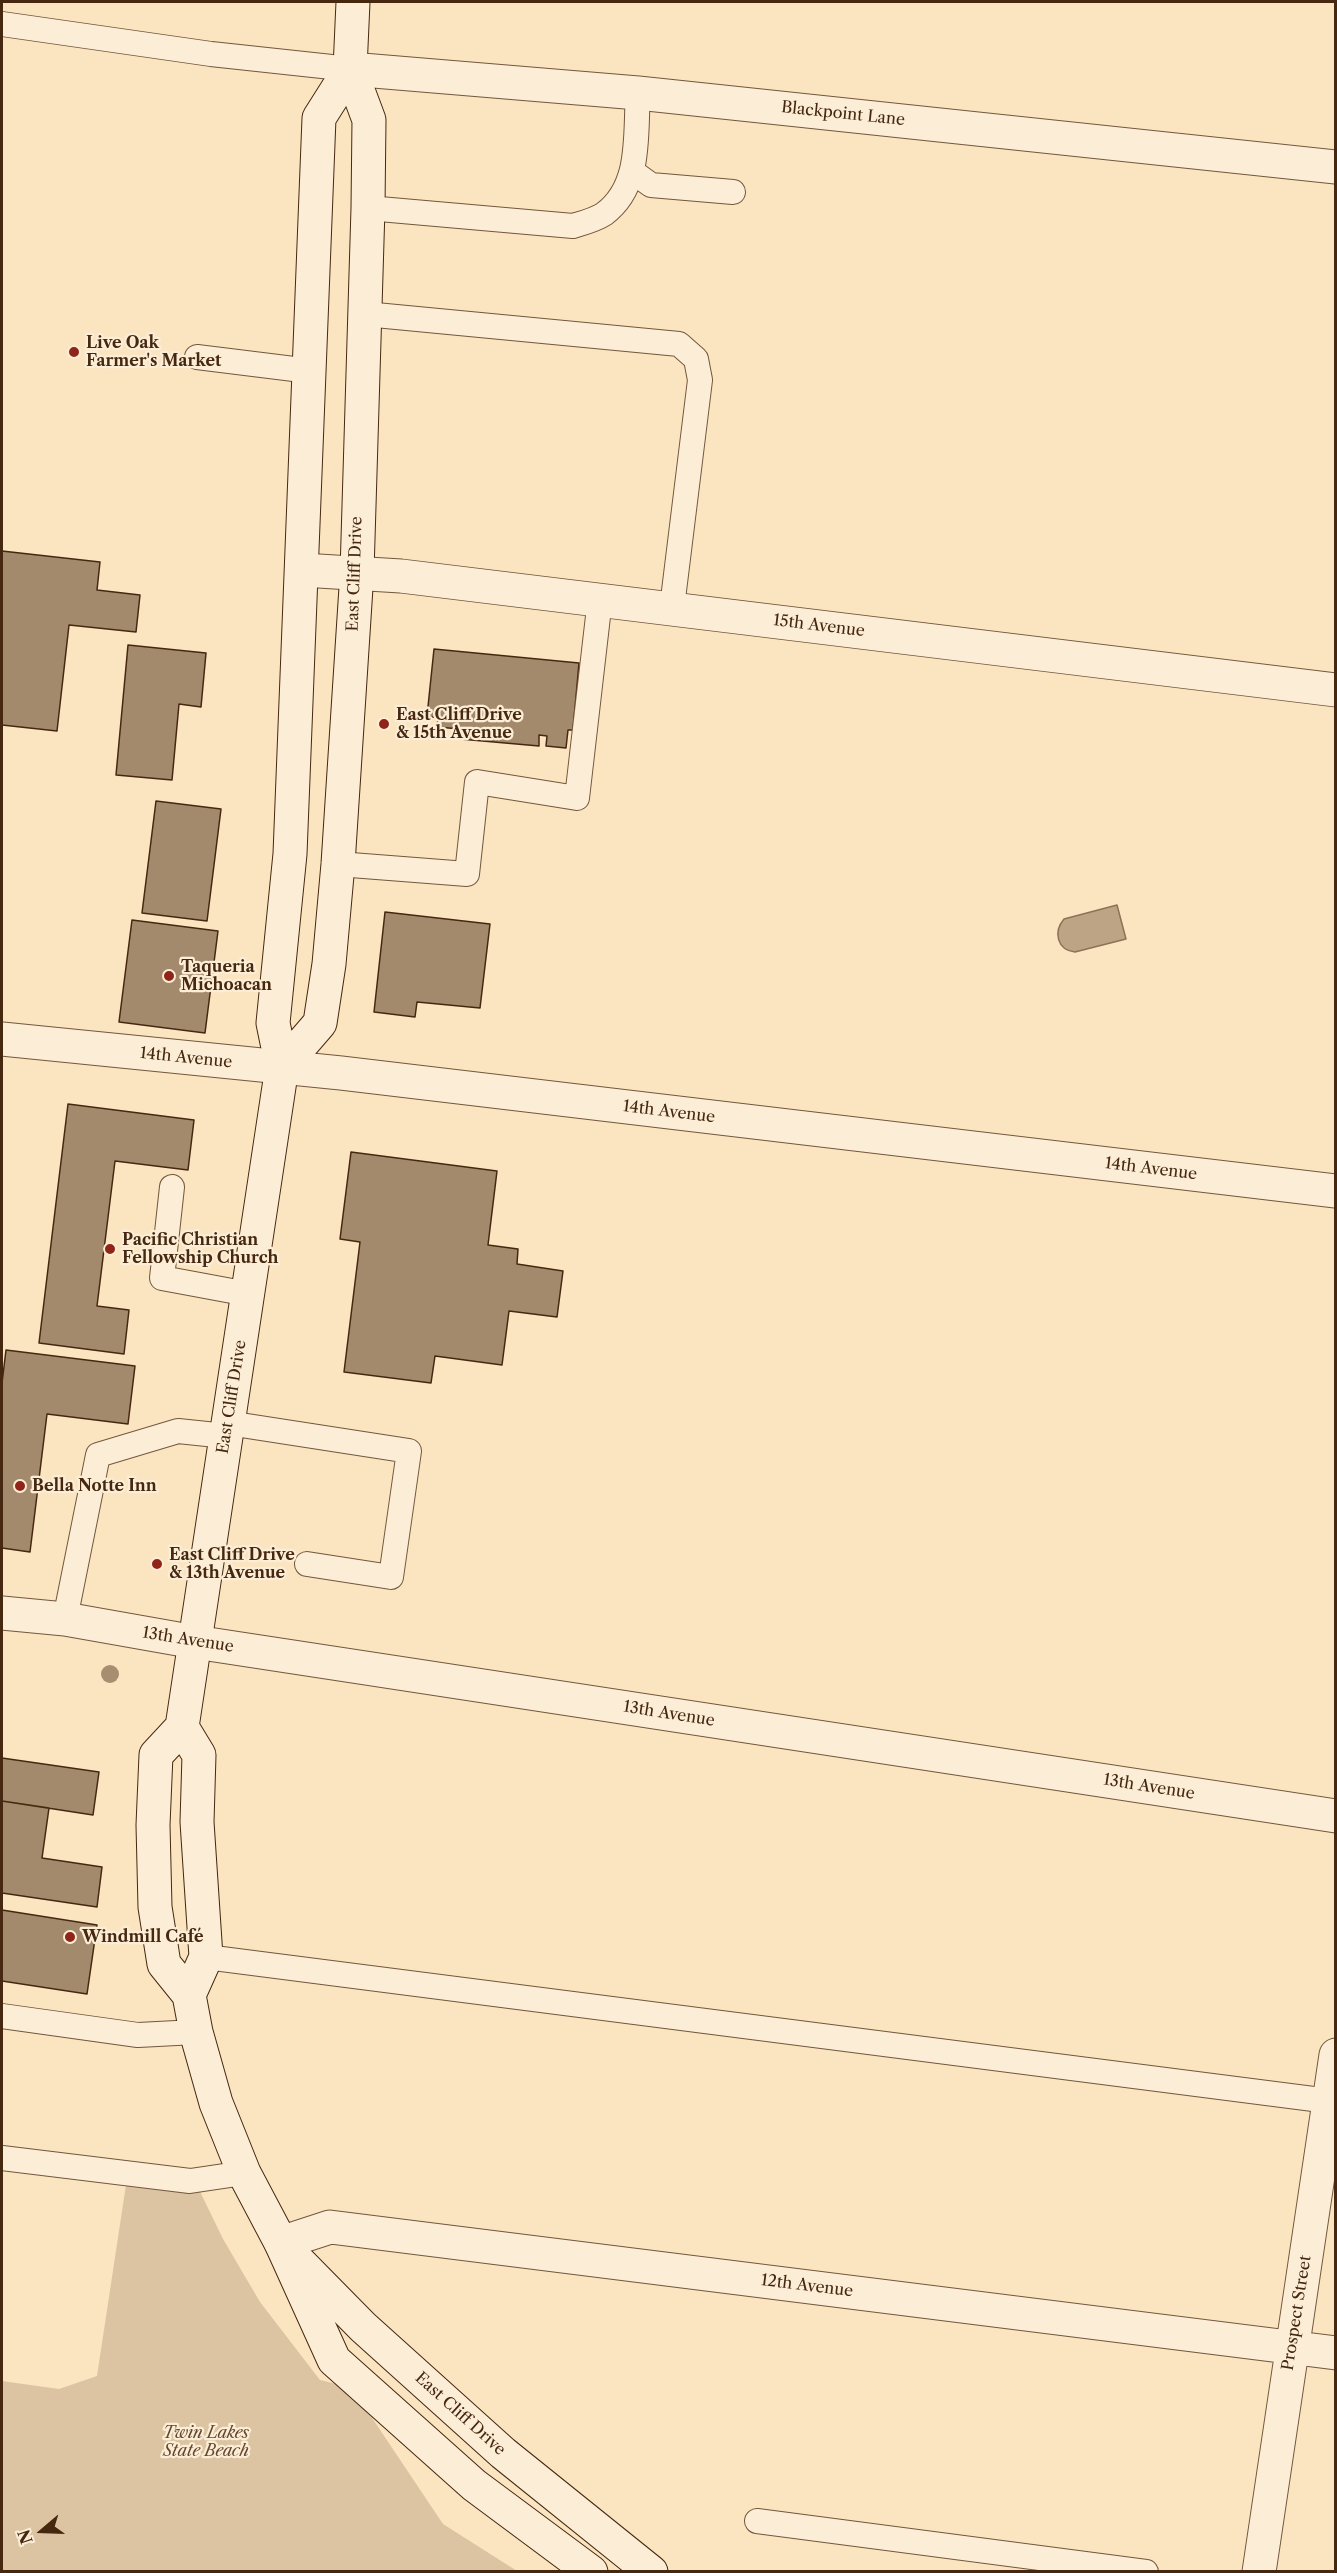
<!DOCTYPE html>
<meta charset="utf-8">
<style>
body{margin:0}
#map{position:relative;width:1337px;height:2573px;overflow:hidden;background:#fbe4c0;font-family:"Libre Caslon Text",serif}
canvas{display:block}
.frame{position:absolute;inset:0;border:3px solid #462811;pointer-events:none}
.north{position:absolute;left:12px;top:2501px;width:60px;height:60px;-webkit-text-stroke:4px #fcedd6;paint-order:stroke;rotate:251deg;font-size:16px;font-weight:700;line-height:24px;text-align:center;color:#462811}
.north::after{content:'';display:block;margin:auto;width:21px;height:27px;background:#462811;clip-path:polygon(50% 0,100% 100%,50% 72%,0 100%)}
</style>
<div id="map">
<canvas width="1337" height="2573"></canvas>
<div class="frame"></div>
<div class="north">N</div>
</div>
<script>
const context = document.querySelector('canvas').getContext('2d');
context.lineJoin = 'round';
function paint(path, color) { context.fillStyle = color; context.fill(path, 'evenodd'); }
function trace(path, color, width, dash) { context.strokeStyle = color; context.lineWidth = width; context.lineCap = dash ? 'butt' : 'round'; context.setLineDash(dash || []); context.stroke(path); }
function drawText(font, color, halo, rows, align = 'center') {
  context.font = font + ' "Libre Caslon Text",serif'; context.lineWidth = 4.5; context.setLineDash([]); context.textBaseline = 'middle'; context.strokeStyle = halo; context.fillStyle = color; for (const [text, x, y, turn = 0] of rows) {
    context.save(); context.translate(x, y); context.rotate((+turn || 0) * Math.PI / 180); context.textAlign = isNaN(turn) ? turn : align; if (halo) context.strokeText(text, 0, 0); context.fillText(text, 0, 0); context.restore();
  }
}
const green = new Path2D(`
 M129 2165 192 2175 223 2239 260 2302 320 2380 352 2388 443 2524 517 2571 2 2572V2381L59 2389 97 2376Z`);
const water = new Path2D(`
 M1117 905 1126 939 1075 952C1057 950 1053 932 1064 919Z`);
const building = new Path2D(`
 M2 551 100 562 97 590 140 595 136 632 69 625 57 731 2 725Z
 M128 645 206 653 201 707 179 704 172 780 116 775Z
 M434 649 579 663 573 730H568L566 748 546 746 547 736 539 735V746L460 739V729L437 727 438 718 427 716Z
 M156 801 221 809 207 921 142 913Z
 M385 912 490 924 480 1008 417 1002 415 1017 374 1012Z
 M132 920 218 931 205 1033 119 1022Z
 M68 1104 194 1120 188 1170 115 1161 97 1306 129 1310 124 1354 39 1343Z
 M351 1152 497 1171 488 1245 518 1249 517 1264 563 1271 557 1317 509 1311 502 1365 435 1356 431 1383 344 1372 360 1242 340 1239Z
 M6 1350 135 1366 128 1424 47 1414 30 1552 2 1548V1383Z
 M2 1758 99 1772 93 1815 2 1801Z
 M2 1801 49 1808 42 1858 102 1867 97 1907 2 1893Z
 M2 1910 97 1925 87 1994 2 1981Z`);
const lane = new Path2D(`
 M2 24 211 54 350 69
 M633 172 651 185 733 192
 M368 208 573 226C583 223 595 220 604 214 642 186 635 135 638 93
 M365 314 679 344 696 359 700 380 672 607
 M197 357 310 371
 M338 864 467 874 477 782 577 798 600 599
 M172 1187 162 1278 248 1294
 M228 1423 409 1451 391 1577 307 1564
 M65 1619 98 1455 178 1431 226 1436
 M206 1957 1329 2101
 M2 2016 138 2035 196 2032
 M2 2158 190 2181 244 2173
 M757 2521 1146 2572`);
const street = new Path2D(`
 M350 69 638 93 1336 167
 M302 570 401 576 1336 690
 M2 1039 341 1073 1336 1191
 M2 1613 65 1619 195 1642 1336 1816
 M281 2243 330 2227 1336 2353
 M1259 2572 1336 2055`);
const secondary = new Path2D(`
 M350 69 319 118 290 854 273 1023 282 1067 182 1727 156 1755 153 1825 155 1907 164 1964 189 1995 196 2032 216 2103 244 2173 281 2243 334 2360 474 2485 591 2572
 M282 1067 320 1023 329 964 338 864 357 572 368 208 369 120 350 69 353 2
 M182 1727 199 1755 197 1822 206 1957 189 1995
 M297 2260 363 2327 503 2453 651 2572`);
const trees = [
 [110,1674]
];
const markers = [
 [74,352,6,"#8f2418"],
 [384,724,6,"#8f2418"],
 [169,976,6,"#8f2418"],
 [110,1249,6,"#8f2418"],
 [20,1486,6,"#8f2418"],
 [157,1564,6,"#8f2418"],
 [70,1937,6,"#8f2418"]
];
const streetNames = [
 ["Blackpoint Lane",843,114,6],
 ["East Cliff Drive",355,574,-88],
 ["15th Avenue",819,626,7],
 ["14th Avenue",186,1058,6],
 ["14th Avenue",669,1112,7],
 ["14th Avenue",1151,1169,7],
 ["East Cliff Drive",232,1397,-81],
 ["13th Avenue",188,1640,9],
 ["13th Avenue",669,1714,9],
 ["13th Avenue",1149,1787,9],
 ["12th Avenue",807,2286,7],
 ["Prospect Street",1297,2313,-81],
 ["East Cliff Drive",460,2414,42]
];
const poiNames = [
 ["Live Oak",86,343],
 ["Farmer's Market",86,361],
 ["East Cliff Drive",396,715],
 ["& 15th Avenue",396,733],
 ["Taqueria",181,967],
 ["Michoacan",181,985],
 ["Pacific Christian",122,1240],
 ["Fellowship Church",122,1258],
 ["Bella Notte Inn",32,1486],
 ["East Cliff Drive",169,1555],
 ["& 13th Avenue",169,1573],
 ["Windmill Café",82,1937]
];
const parkNames = [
 ["Twin Lakes",206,2433],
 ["State Beach",206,2451]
];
paint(green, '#dcc4a2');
paint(water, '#bda484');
trace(water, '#8d7256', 1.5);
paint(building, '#a48a6c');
trace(building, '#462811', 1.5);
trace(lane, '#73573d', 26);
trace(street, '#73573d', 35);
trace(secondary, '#462811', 35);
trace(lane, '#fcedd6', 24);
trace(street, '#fcedd6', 33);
trace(secondary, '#fcedd6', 33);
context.fillStyle = '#a88e70';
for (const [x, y] of trees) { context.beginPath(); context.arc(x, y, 9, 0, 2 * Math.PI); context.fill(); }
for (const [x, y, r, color] of markers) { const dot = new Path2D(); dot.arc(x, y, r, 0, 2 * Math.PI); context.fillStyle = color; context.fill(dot); trace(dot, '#fcedd6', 2); }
drawText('16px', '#462811', '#fcedd6', streetNames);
drawText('bold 16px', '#462811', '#fcedd6', poiNames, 'left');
drawText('italic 16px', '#64472e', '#fcedd6', parkNames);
</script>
